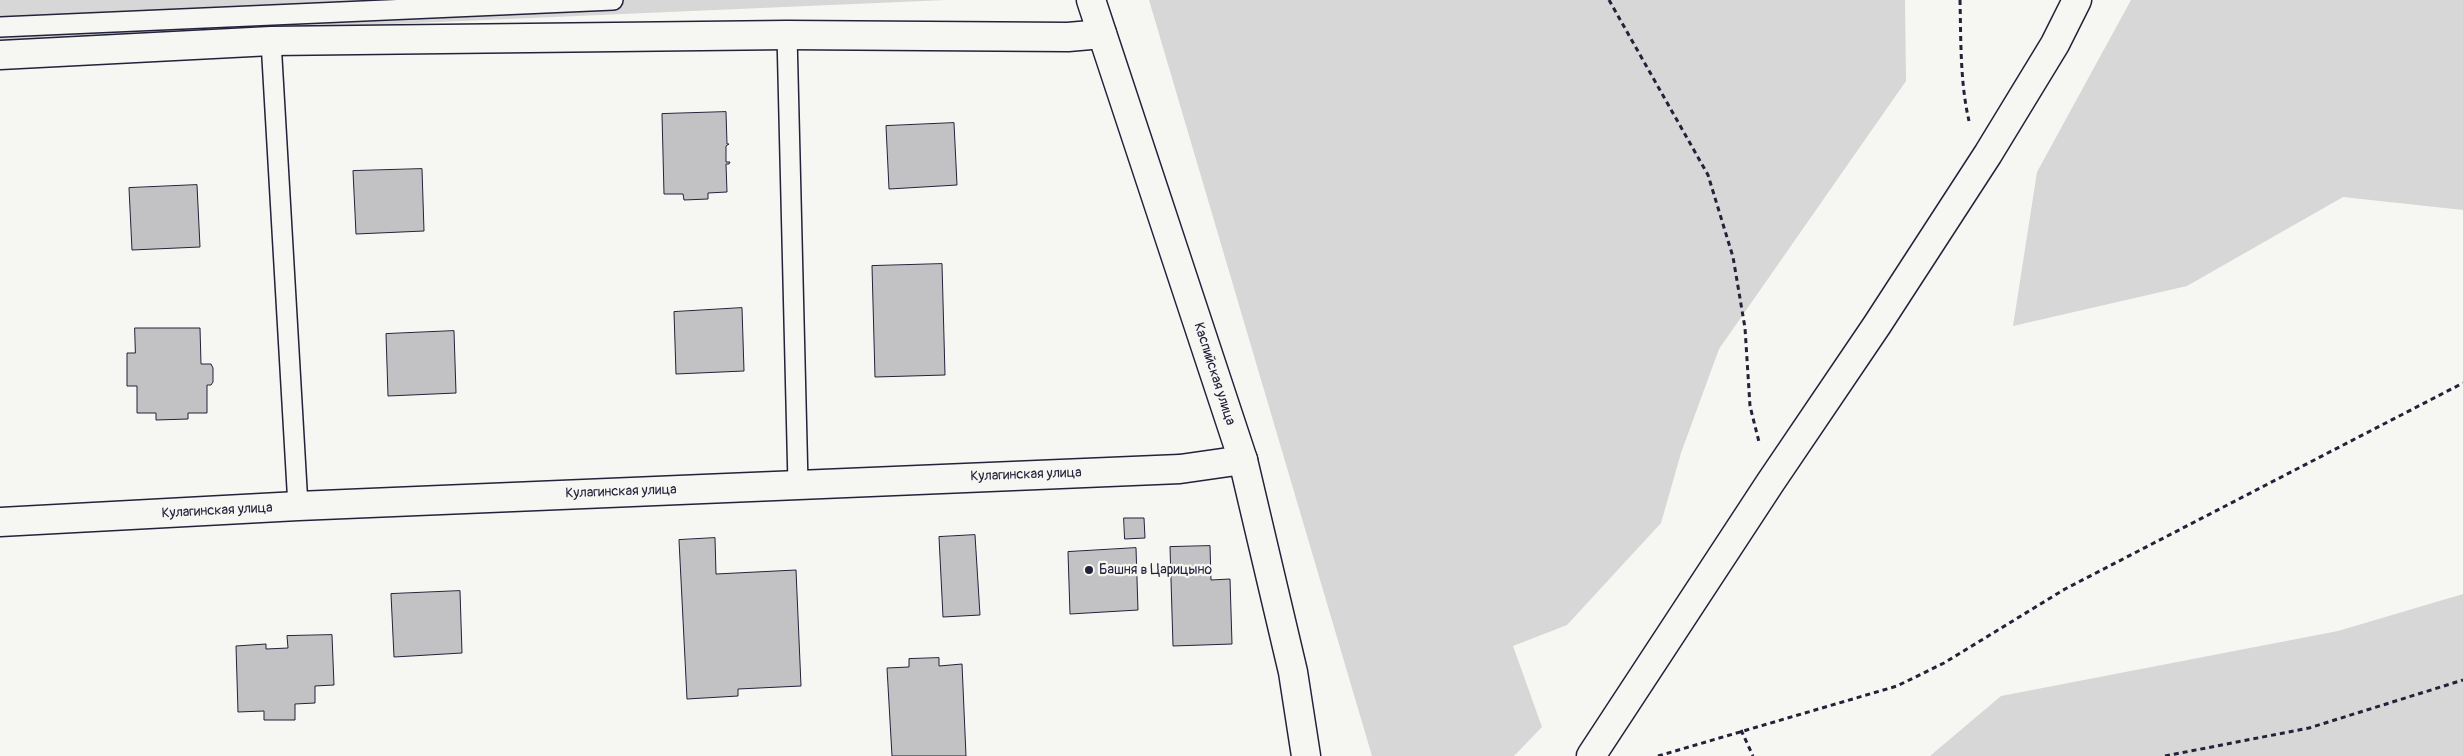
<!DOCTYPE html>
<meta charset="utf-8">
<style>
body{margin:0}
canvas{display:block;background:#f6f6f2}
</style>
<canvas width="2463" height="756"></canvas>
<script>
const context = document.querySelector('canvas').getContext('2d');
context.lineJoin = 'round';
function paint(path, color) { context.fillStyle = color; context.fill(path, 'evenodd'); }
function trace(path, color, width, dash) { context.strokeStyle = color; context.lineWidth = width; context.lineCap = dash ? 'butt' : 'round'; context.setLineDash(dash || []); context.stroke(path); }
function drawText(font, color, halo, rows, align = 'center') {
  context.font = font + ' Pangolin,sans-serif'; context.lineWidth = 4.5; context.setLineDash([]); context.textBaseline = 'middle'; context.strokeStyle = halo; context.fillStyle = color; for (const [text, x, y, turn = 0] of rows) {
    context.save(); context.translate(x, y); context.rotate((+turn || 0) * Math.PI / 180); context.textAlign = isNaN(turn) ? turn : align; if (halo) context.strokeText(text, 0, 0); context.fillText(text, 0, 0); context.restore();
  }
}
const green = new Path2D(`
 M0 0H946L0 41Z
 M1149 0H1905L1906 81 1719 349 1681 453 1661 523 1567 625 1513 646 1542 727 1514 756H1372Z
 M2131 0H2463V210L2343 197 2187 286 2013 326 2037 172Z
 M2463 594V756H1930L2001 696 2338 631Z`);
const building = new Path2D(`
 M726 112 727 144H729L726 146V162H730L729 164H726L727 192 708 193V199L684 200 683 194H664L662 114Z
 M954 123 957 185 889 189 886 126Z
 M422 169 424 231 356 234 353 171Z
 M197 185 200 247 132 250 129 188Z
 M942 264 945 375 875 377 872 266Z
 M742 308 744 371 676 374 674 312Z
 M135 328H200L201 364H211L213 368V382L211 385H207V413H188V419L156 420V413H137V386H127V353H135Z
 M454 331 456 393 388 396 386 334Z
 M1124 518H1144L1145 538 1125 539Z
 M975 535 980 615 943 617 939 537Z
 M715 538 716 574 796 570 801 686 738 689V696L687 699 679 540Z
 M1210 546 1211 580 1230 579 1232 644 1173 646 1170 547Z
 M1136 548 1138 610 1070 614 1068 552Z
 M460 591 462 653 394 657 391 594Z
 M332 635 334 685 315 686V703L295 704V720H264V711L238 712 236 646 266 644V649L288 648 287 636Z
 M939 658V666L962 664 966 756H892L887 668 909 667V659Z`);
const path = new Path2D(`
 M1609 0 1708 175 1733 257 1745 328 1750 406 1759 442
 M1960 0C1961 41 1960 82 1969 121
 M1741 730 1753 756
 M1658 756 1897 686 1944 663 2065 589 2463 383
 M2165 756 2309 728 2463 680`);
const lane = new Path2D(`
 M0 27 613 0
 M787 35 798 484
 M271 41 298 506`);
const street = new Path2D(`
 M0 55 271 41 787 35 1068 37 1102 34
 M0 522 298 506 1180 469 1243 460
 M1591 756 1770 483 1877 325 1988 154 2055 44 2077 0`);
const secondary = new Path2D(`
 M1091 0 1243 460 1293 672 1306 756`);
const markers = [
 [1089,570,5,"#22223b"]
];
const streetNames = [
 ["Каспийская улица",1214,374,72],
 ["Кулагинская улица",1026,475,-2],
 ["Кулагинская улица",621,492,-2],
 ["Кулагинская улица",217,511,-3]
];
const poiNames = [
 ["Башня в Царицыно",1099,570]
];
paint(green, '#d7d7d7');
paint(building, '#c2c2c4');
trace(building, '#22223b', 1);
trace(lane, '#22223b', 22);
trace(street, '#22223b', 31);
trace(secondary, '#22223b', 31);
trace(path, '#22223b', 3, [5, 4]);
trace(lane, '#f6f6f2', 19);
trace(street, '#f6f6f2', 28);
trace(secondary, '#f6f6f2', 28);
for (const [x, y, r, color] of markers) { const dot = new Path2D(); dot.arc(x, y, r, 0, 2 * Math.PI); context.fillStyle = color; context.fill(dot); trace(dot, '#f6f6f2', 2); }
drawText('14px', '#22223b', '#f6f6f2', streetNames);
drawText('14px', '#22223b', '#f6f6f2', poiNames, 'left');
</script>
